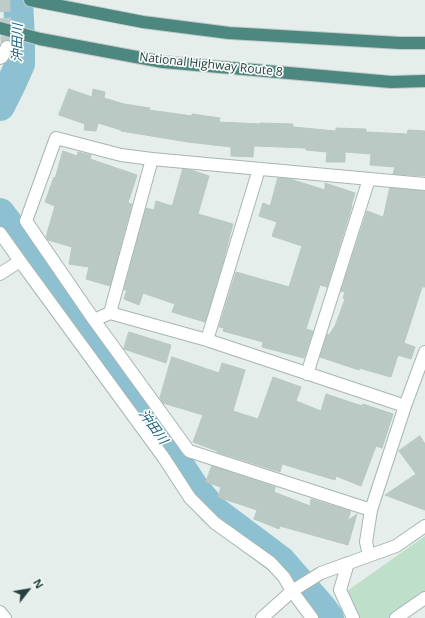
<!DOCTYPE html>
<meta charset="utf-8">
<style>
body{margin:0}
#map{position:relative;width:425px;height:618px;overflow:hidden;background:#e5eeeb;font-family:"Open Sans",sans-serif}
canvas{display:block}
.north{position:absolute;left:8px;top:570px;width:40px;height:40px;-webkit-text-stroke:3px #f6faf8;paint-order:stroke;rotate:59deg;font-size:11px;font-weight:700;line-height:16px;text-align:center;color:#24403c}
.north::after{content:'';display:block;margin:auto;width:14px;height:18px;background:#24403c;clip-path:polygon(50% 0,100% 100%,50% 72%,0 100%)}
</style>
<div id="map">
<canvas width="425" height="618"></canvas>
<div class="north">N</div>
</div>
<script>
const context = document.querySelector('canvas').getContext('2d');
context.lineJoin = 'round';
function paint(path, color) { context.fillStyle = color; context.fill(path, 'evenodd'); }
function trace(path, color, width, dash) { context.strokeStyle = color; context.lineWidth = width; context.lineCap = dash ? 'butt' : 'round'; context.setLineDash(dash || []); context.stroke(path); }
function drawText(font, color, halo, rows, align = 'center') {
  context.font = font + ' "Open Sans","Noto Sans JP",sans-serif'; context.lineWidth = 3.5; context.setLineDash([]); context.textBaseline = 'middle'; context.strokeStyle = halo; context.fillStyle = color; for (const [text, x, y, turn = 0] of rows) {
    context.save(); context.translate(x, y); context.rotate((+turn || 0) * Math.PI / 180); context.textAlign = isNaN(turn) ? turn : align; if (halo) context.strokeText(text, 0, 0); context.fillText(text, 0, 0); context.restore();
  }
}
const green = new Path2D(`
 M425 536V591L388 618H358L347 591Z`);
const river = new Path2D(`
 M0 106 12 82 20 64V39L18 0
 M0 213 31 254 159 434 193 486 213 510 281 561 321 607 329 618`);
const building = new Path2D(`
 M69 89 92 97 93 89 105 92 104 98 124 104 150 108 149 110 192 116V114L220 118 219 122 260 124V123L293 124V127L336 131V128L366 129V132L407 134 408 130 425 131V176L393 174 395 167 370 165 371 154 345 152V162H326L327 152 306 150V148L254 146 253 157 231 156V147L188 142 121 131V130L98 123 96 131 84 130 85 124 59 115Z
 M63 151 77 156 78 152 91 155 90 159 137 175 128 203 132 204 110 286 86 279 89 267 69 264 72 247 48 240 46 237 55 206 45 202 54 177 55 178Z
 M183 169 191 170 209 176 198 214 233 224 223 262 205 322 172 312 175 304 143 293 139 305 124 299 127 290H124L146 208 154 210 156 201 172 206Z
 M278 178 290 179 325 190V183L355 193 351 206H352L327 287 320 285 306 329 313 331 304 358 262 347 263 342 223 331 224 328 219 327 236 272 289 287 302 246 272 236 277 222 259 216 263 203 270 206Z
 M390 188 425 191V287H422L404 343 415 347 411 359 398 355 391 377 359 368V370L320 357 327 334 329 335 335 326 345 299 343 298 345 292 341 291 367 211 383 217Z
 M129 332 171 345 166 363 124 349Z
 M172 357 219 373 222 363 245 370 233 411 258 419 273 377 301 387 296 401 321 411 326 394 362 406 363 404 393 414 382 448 376 446 361 486 336 476 335 480 282 464 280 472 217 452V451L193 442 203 415 163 403 160 398Z
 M420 436 425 444V510L385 495 416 474 399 451Z
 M212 466 275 487 274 492 310 506 311 499 350 511V514L347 521 357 514 348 545 280 526 279 529 254 519 257 510 218 497 221 487 206 482Z`);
const minorTunnel = new Path2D(`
 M4 0 7 47`);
const minor = new Path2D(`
 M0 58 2 57 7 47
 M259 169 207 340 405 406 371 510 366 542 369 555
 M0 233 20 261
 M0 274 20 261 164 458 190 498 215 523 271 563 284 577 292 591 312 618
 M110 313 152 159 425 184
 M94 320 26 221 56 138 121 155 152 159
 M207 340 110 313 94 320 189 451 371 510
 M307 374 369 179
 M405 406 425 352
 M348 563 340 590 353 618
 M0 612 5 618
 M262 618 292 591 321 573 396 546 425 526
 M396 618 425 598`);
const trunk = new Path2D(`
 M30 0 143 22 229 33 400 43H425
 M0 28 40 39 163 62 391 82 425 81`);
const streetNames = [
 ["National Highway Route 8",211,65,6]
];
const waterNames = [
 ["沖田川",18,43,-89],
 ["沖田川",153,427,54]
];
paint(green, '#bedfca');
trace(river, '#8dc1d2', 30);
paint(building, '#bac9c4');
trace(building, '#b7c8c3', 1);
trace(minorTunnel, '#becbc8', 12, [12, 6]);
trace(minor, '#a7b6b3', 14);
trace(trunk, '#c2cac8', 14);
trace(minor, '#fff', 12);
trace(trunk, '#4c8880', 12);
drawText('12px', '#24403c', '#f6faf8', streetNames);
drawText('italic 13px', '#1d637d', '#f6faf8', waterNames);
</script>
